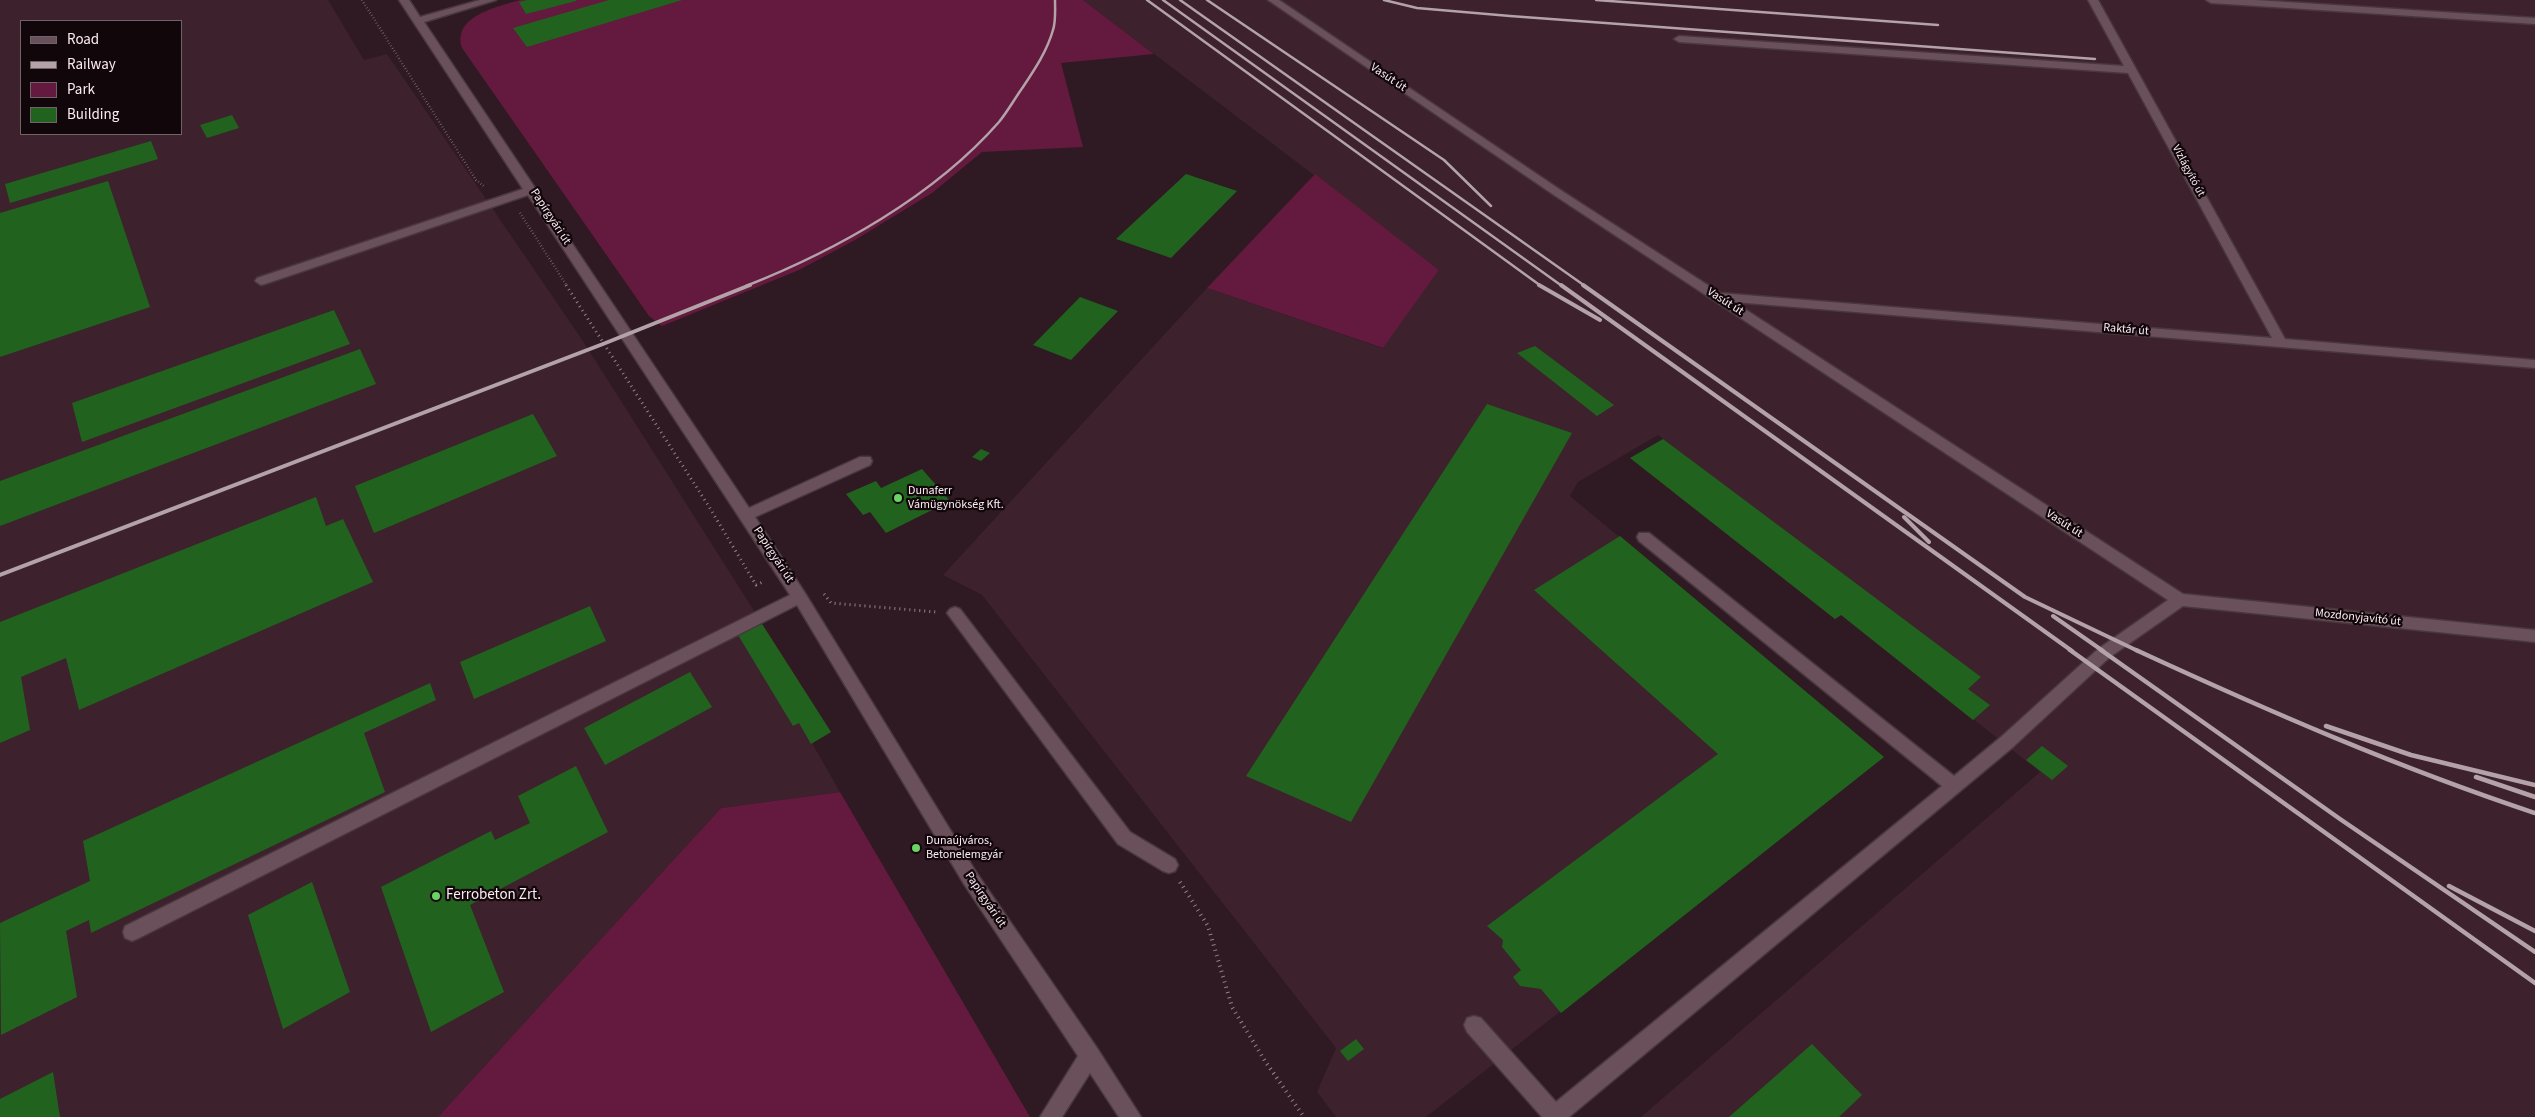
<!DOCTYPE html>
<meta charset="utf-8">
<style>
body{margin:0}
#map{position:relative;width:2535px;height:1117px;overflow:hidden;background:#2f1922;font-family:"Source Sans 3",sans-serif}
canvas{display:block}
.legend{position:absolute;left:20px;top:20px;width:162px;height:115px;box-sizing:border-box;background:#11070b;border:1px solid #6f6367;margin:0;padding:6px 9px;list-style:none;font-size:15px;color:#fcecf2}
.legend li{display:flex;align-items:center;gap:10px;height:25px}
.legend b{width:25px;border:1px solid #6f6367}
</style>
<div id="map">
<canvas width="2535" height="1117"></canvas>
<ul class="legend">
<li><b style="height:6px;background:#6a505a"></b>Road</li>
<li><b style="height:6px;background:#b4a2a9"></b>Railway</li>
<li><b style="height:14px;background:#631a3e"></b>Park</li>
<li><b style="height:14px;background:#21631e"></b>Building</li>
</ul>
</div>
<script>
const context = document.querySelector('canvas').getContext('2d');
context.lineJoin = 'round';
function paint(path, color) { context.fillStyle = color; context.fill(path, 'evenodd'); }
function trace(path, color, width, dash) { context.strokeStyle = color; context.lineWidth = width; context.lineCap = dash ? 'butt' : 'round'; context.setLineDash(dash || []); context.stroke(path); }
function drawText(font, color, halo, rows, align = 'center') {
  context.font = font + ' "Source Sans 3",sans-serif'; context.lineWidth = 4.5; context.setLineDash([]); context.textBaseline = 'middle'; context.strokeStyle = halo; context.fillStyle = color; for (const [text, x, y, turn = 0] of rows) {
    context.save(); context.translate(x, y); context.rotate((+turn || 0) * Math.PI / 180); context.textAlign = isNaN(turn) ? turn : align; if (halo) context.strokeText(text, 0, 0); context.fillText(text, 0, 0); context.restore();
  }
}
const built = new Path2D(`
 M0 0H328L364 60 387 54 583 341 831 732 812 743 840 792 721 808 438 1117H0ZM21 21H181V134H21Z
 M1083 0H2535V1117H1641L2040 772 1842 615 1835 619 1674 493 1708 473 1658 435 1578 482 1570 496 1884 757 1426 1117H1336L1317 1092 1336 1048 982 595 943 575 1207 288 1382 348 1439 270Z`);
const green = new Path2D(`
 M520 0H1083L1154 54 1061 63 1083 147 982 152 932 193 855 240 799 270 662 326 649 316 462 48C452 16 497 7 520 0Z
 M1315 174 1439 270 1383 348 1207 288Z
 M840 792 1030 1117H438L721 808Z`);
const building = new Path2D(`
 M527 0H576V1L526 14 519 2Z
 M609 0H682L527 47 513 28Z
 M232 115 239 128 207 138 200 125Z
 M151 141 158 159 10 203 5 184Z
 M1186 174 1237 191 1171 258 1116 239Z
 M108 181 150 307 0 357V213Z
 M1080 297 1118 311 1071 360 1033 345Z
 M334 310 350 344 82 442 72 403Z
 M1535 346 1614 405 1597 416 1517 353Z
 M360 349 376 384 0 526V481Z
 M1487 404 1572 433 1351 822 1246 776Z
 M533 414 557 456 374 533 355 486Z
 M1663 439 1981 677 1968 689 1990 705 1973 720 1841 615 1835 619 1630 458Z
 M981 449 990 453 981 461 972 457Z
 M922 469 950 501 886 533 870 512 863 515 846 494 876 481 881 488Z
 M316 497 326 526 343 519 373 582 79 710 66 658 21 677 30 730 0 743V622Z
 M1620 536 1884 757 1561 1013 1541 989 1520 986 1513 977 1521 970 1502 947 1503 940 1487 926 1718 754 1534 590Z
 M590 606 606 641 474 699 460 662Z
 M762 624 831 732 811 744 799 723 793 726 738 635Z
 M690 672 712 707 605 765 584 728Z
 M430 683 436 700 364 733 385 792 91 933 89 920 66 931 77 997 1 1035 0 923 90 881 83 841Z
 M2042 746 2068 766 2052 780 2026 760Z
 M576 766 608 832 470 905 504 992 431 1032 381 887 491 831 495 840 530 823 518 796Z
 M312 882 350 992 283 1029 248 915Z
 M1356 1039 1364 1049 1348 1061 1340 1051Z
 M1812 1044 1862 1095 1839 1117H1729Z
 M53 1072 60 1117H0V1099Z`);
const pathFar2 = new Path2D(`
 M362 0 476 180 485 187
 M520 213 567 286`);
const pathFar1 = new Path2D(`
 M566 285 708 505 756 585 765 581
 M824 594 831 603 936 612`);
const path = new Path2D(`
 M1180 882 1208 926 1232 1007 1265 1061 1304 1117`);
const minor = new Path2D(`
 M399 0H409L420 17 480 0H496L424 22 749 508 860 457H870L872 461 870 465 755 517 805 593 976 872 1097 1048 1141 1117H1119L1090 1073 1062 1117H1040L1078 1056 964 884 797 605 139 938 132 941 125 938 123 932 125 926 790 595 528 195 265 284 261 285 255 281 257 278 523 189Z
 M1268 0H1279L1562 191 1720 293 2272 338 2128 73 1679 42 1674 39 1679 36 2124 66 2088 0H2098L2285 339 2535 360V368L1734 302 2183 594 2535 630V642L2183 606 2110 657 2013 747 1569 1117H1542L1467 1032 1464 1025 1467 1018 1474 1016 1481 1018 1556 1102 1942 786 1639 541 1637 537 1639 533H1649L1954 776 2001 737 2098 649 2168 600 1554 195Z
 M2206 0H2256L2535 18V24L2211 3Z
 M955 607 960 609 1130 832 1175 859 1178 865 1175 871 1169 873 1163 871 1118 844 950 617 947 613 950 609Z`);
const railFar2 = new Path2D(`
 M1147 0 1541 286
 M1163 0 1562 286
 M1180 0 1585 286
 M1207 0 1444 160 1491 206
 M1384 0 1417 8 1510 16 2095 59
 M1596 0 1938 25
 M746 286C837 250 934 196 999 122 1008 111 1015 98 1023 87 1035 69 1047 51 1053 30 1056 21 1055 9 1055 0`);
const railFar1 = new Path2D(`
 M1539 285 1600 320
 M1561 285 2072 651
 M1583 285 2025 597 2138 651
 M1904 517 1929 542
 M0 575 603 344 750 285
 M2053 616 2103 651`);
const rail = new Path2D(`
 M2070 650 2535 983
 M2101 650 2340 819 2535 952
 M2136 650C2266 710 2399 768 2535 813
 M2326 726 2411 755 2535 785
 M2476 777 2535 797
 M2449 886 2535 931`);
const markers = [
 [898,498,5,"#6ad364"],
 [916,848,5,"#6ad364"],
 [436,896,5,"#6ad364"]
];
const farStreetnames = [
 ["Vízlágyító út",2188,171,62]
];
const streetNames = [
 ["Vasút út",1388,78,34],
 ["Papírgyári út",550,217,57],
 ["Vasút út",1725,302,33],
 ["Raktár út",2126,330,5],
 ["Vasút út",2064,524,33],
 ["Papírgyári út",773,555,57],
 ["Mozdonyjavító út",2358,618,6],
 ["Papírgyári út",985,900,56]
];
const poiNames = [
 ["Dunaferr",908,491],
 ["Vámügynökség Kft.",908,505],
 ["Dunaújváros,",926,841],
 ["Betonelemgyár",926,855]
];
const nearPoinames = [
 ["Ferrobeton Zrt.",446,896]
];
paint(built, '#3d212c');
paint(green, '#631a3e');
paint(building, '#21631e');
trace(minor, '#49373e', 3);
trace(pathFar2, '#958289', 2.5, [0.5, 2.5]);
trace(pathFar1, '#958289', 3, [1, 4]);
trace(path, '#958289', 4, [1, 4.5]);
paint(minor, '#6a505a');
trace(railFar2, '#b4a2a9', 2.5);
trace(railFar1, '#b4a2a9', 4);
trace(rail, '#b4a2a9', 4.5);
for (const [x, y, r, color] of markers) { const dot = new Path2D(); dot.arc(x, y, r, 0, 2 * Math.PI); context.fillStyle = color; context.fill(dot); trace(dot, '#11070b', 2); }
drawText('11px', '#fcecf2', '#11070b', farStreetnames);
drawText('12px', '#fcecf2', '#11070b', streetNames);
drawText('12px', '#fcecf2', '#11070b', poiNames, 'left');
drawText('15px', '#fcecf2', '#11070b', nearPoinames, 'left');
</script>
